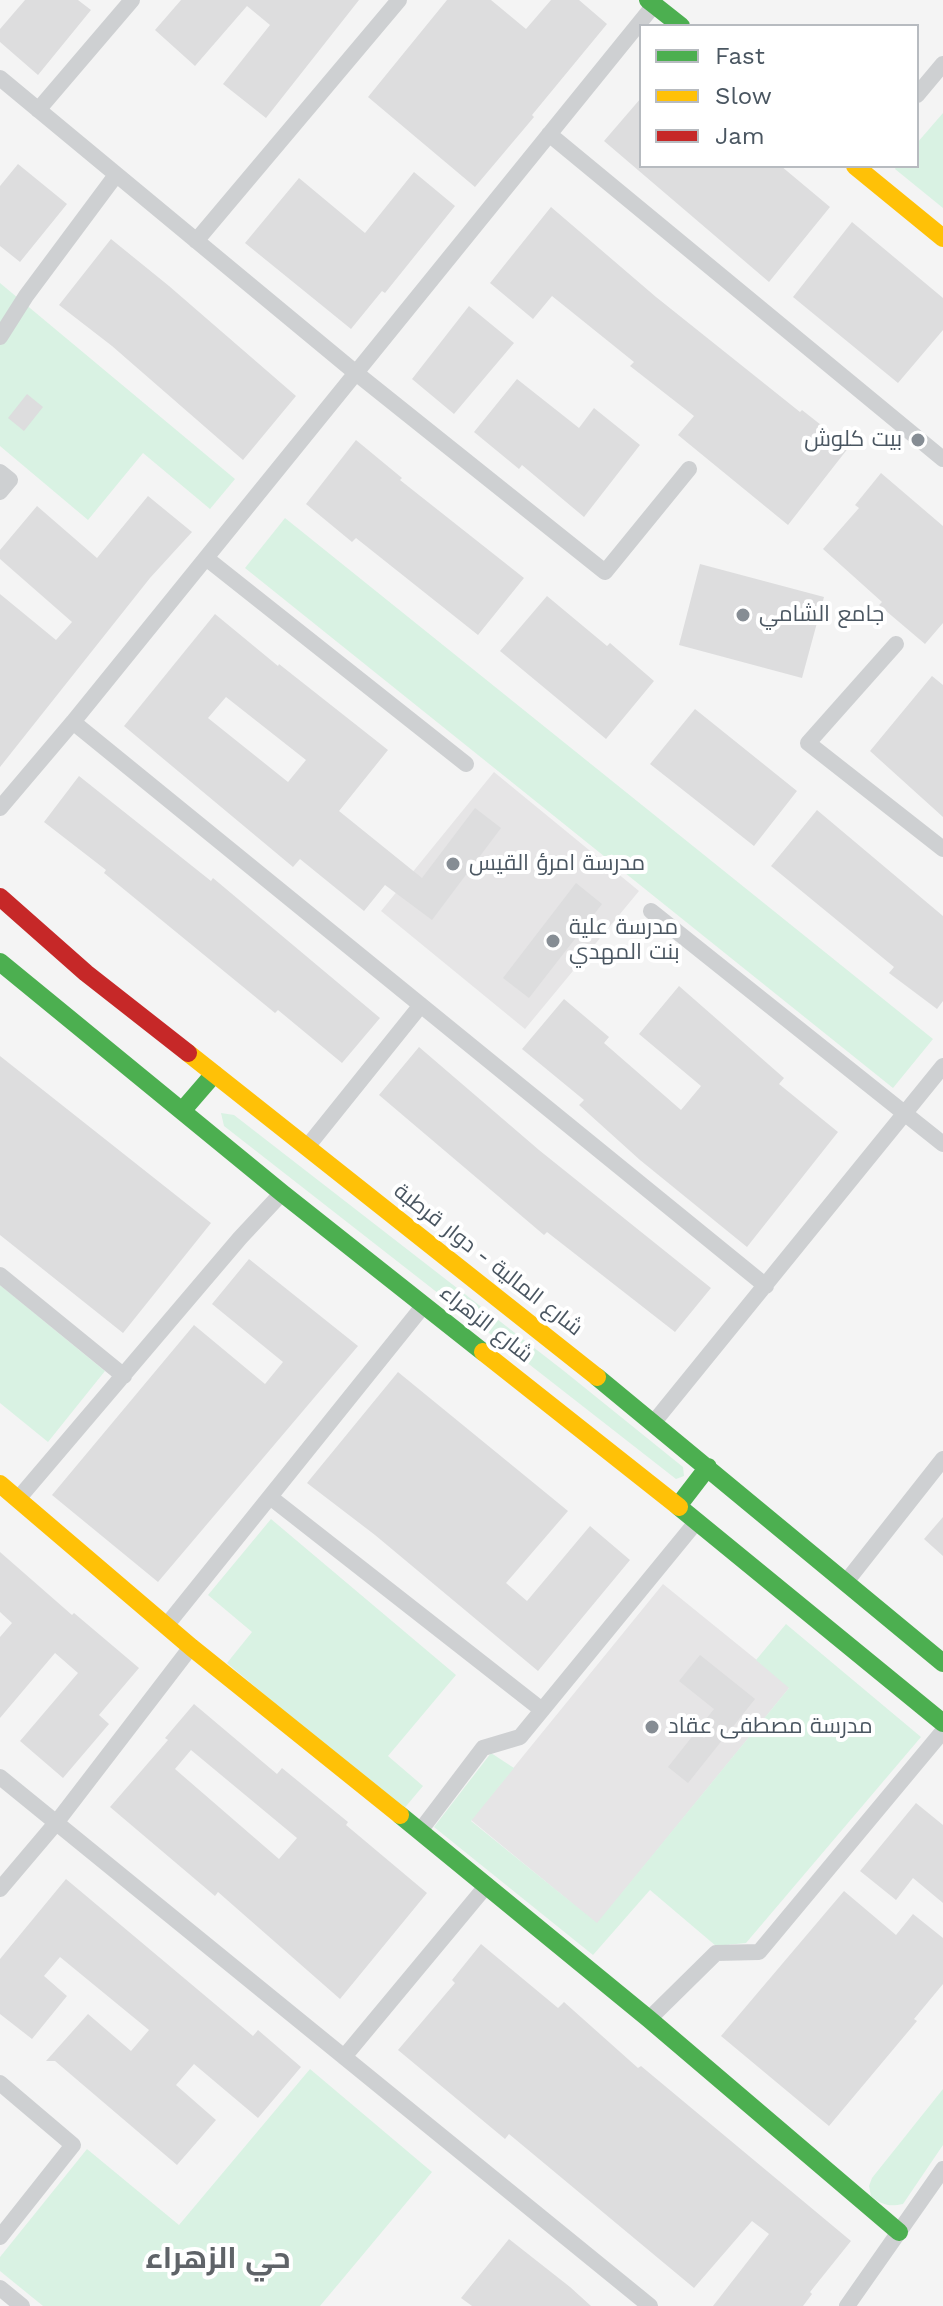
<!DOCTYPE html>
<meta charset="utf-8">
<style>
body{margin:0}
#map{position:relative;width:943px;height:2306px;overflow:hidden;background:#f4f4f4;font-family:"Work Sans",sans-serif}
canvas{display:block}
.legend{position:absolute;left:639px;top:24px;width:280px;height:144px;box-sizing:border-box;background:#fff;border:2px solid #b7bbc0;margin:0;padding:10px 14px;list-style:none;font-size:24px;color:#4a5661}
.legend li{display:flex;align-items:center;gap:16px;height:40px}
.legend b{width:40px;border:2px solid #b7bbc0}
</style>
<div id="map">
<canvas width="943" height="2306"></canvas>
<ul class="legend">
<li><b style="height:10px;background:#4caf50"></b>Fast</li>
<li><b style="height:10px;background:#ffc107"></b>Slow</li>
<li><b style="height:10px;background:#c62828"></b>Jam</li>
</ul>
</div>
<script>
const context = document.querySelector('canvas').getContext('2d');
context.lineJoin = 'round';
function paint(path, color) { context.fillStyle = color; context.fill(path, 'evenodd'); }
function trace(path, color, width, dash) { context.strokeStyle = color; context.lineWidth = width; context.lineCap = dash ? 'butt' : 'round'; context.setLineDash(dash || []); context.stroke(path); }
function drawText(font, color, halo, rows, align = 'center') {
  context.font = font + ' "Work Sans",Cairo,sans-serif'; context.lineWidth = 8; context.setLineDash([]); context.textBaseline = 'middle'; context.strokeStyle = halo; context.fillStyle = color; for (const [text, x, y, turn = 0] of rows) {
    context.save(); context.translate(x, y); context.rotate((+turn || 0) * Math.PI / 180); context.textAlign = isNaN(turn) ? turn : align; if (halo) context.strokeText(text, 0, 0); context.fillText(text, 0, 0); context.restore();
  }
}
const education = new Path2D(`
 M494 772 639 891 525 1029 381 911Z
 M663 1584 790 1687 597 1924 471 1820Z`);
const green = new Path2D(`
 M943 113V208L895 169 897 166H917V143Z
 M0 283 235 479 210 509 143 453 88 520 0 446Z
 M285 518 933 1039 893 1088 245 568Z
 M221 1113 234 1115 564 1371 683 1467 684 1476 676 1479 224 1126Z
 M0 1285 105 1371 48 1442 0 1403Z
 M271 1519 456 1675 388 1756 423 1786 402 1811 227 1663 252 1632 208 1595Z
 M786 1624 921 1737 746 1943 716 1946 650 1890 593 1955 434 1827 491 1753 514 1768 471 1821 597 1923 789 1688 756 1660Z
 M310 2069 432 2172 320 2306H43L0 2271V2257L87 2149 179 2225Z
 M943 2089V2145L903 2204C889 2207 882 2205 871 2196L869 2186 872 2178Z`);
const building = new Path2D(`
 M25 0H78L91 10 38 75 0 42V29Z
 M181 0H359L266 118 223 84 270 25 247 6 195 66 155 30Z
 M447 0H491L526 29 551 0H579L607 24 532 115 534 117 475 187 368 97Z
 M641 98V166H781L830 207 769 282 604 141Z
 M18 164 67 204 20 262 0 246V186Z
 M414 172 455 206 385 293 382 291 351 329 245 243 299 178 365 233Z
 M551 207 656 297 800 412 802 410 849 447 788 525 678 435 694 416 630 366 634 362 552 296 533 319 490 283Z
 M852 222 943 298V330L898 383 793 297Z
 M111 239 169 286 296 396 243 460 112 346 59 305Z
 M469 306 514 343 454 414 412 379Z
 M517 379 579 428 594 408 640 445 584 517 522 465 519 469 474 432Z
 M27 394 43 407 24 431 8 418Z
 M356 440 402 478 400 480 524 578 478 635 356 538 352 542 306 504Z
 M881 473 943 526V623L925 644 879 605 882 602 823 549 859 508 855 505Z
 M148 496 192 532 150 578 0 767V594L56 640 72 622 0 559V550L37 506 97 558Z
 M700 564 824 597 802 678 679 645Z
 M547 596 607 646 610 643 654 681 606 739 500 651Z
 M215 614 278 666 279 664 388 750 339 811 422 878 475 808 501 828 432 920 385 885 364 911 300 859 293 867 124 726ZM226 697 306 760 288 782 208 718Z
 M932 676 943 685V817L870 751Z
 M695 709 797 791 754 846 650 764Z
 M79 776 211 881 213 878 380 1018 342 1063 278 1010 275 1013 104 873 106 870 44 822Z
 M817 810 943 916V1001L937 1009 889 973 894 967 771 866Z
 M576 883 602 904 529 998 503 978Z
 M679 986 784 1078 779 1084 838 1132 747 1247 640 1160 579 1105 584 1100 522 1049 564 999 609 1037 604 1043 681 1110 701 1086 639 1034Z
 M419 1047 539 1150 711 1288 675 1332 547 1232 544 1235 379 1095Z
 M0 1056 211 1223 123 1333 0 1235Z
 M249 1259 358 1346 158 1582 52 1495 194 1325 265 1384 283 1362 212 1304Z
 M398 1372 568 1511 506 1583 527 1601 590 1526 630 1560 538 1671 375 1535 307 1483Z
 M943 1517V1556L924 1539Z
 M0 1552 72 1615 74 1613 139 1668 99 1715 109 1724 63 1778 20 1741 78 1673 55 1653 0 1718V1637L12 1623 0 1612Z
 M700 1655 755 1699 688 1783 668 1767 714 1709 679 1681Z
 M194 1704 277 1774 282 1768 348 1822 346 1825 427 1893 340 1999 218 1892 215 1896 110 1807 168 1740 165 1738ZM191 1750 297 1838 279 1859 175 1769Z
 M916 1803 943 1825V1903L913 1878 896 1900 860 1871Z
 M66 1879 253 2036 258 2030 301 2067 258 2118 194 2064 176 2085 216 2120 177 2165 55 2061H46L88 2014 131 2051 149 2030 60 1957 44 1976 67 1996 32 2039 0 2014V1959Z
 M844 1891 896 1935 913 1914 943 1938V1984L914 2019 917 2021 829 2126 721 2036Z
 M481 1944 558 2008 564 2002 638 2068 641 2066 851 2241 810 2292 812 2294 803 2306H713L769 2234 752 2221 694 2288 509 2134 505 2139 398 2050 455 1983 452 1980Z
 M509 2239 570 2287 591 2306H472L461 2298Z`);
const street = new Path2D(`
 M0 78 356 373 605 572 689 469
 M917 95 943 64
 M38 110 132 0
 M549 134 943 459
 M196 241 399 0
 M0 337 26 296 116 175
 M0 472 10 480 0 492
 M206 558 466 764
 M896 644 808 743 943 849
 M73 722 766 1286
 M0 808 73 722 654 5
 M651 911 943 1144
 M307 1147 421 1005
 M0 1275 124 1376
 M654 1422 943 1066
 M270 1497 542 1710
 M18 1499 240 1238 282 1193
 M846 1582 943 1459
 M166 1626 424 1305
 M0 1777 650 2306
 M420 1831 483 1748 520 1737 697 1521
 M0 1889 56 1823 191 1647
 M649 2019 716 1953 759 1952 943 1731
 M344 2057 487 1885
 M0 2083 73 2145 0 2237
 M0 2288 22 2306
 M847 2306 943 2169`);
const fast = new Path2D(`
 M648 0 681 26
 M0 962 282 1193 483 1352
 M182 1111 214 1074
 M597 1377 943 1663
 M678 1506 708 1467
 M679 1507 943 1723
 M400 1815 649 2019 899 2232`);
const slow = new Path2D(`
 M855 166 943 238
 M188 1053 597 1377
 M483 1352 679 1507
 M0 1484 191 1647 400 1815`);
const jam = new Path2D(`
 M0 897 86 973 188 1053`);
const markers = [
 [918,440,8,"#868d94"],
 [743,615,8,"#868d94"],
 [453,864,8,"#868d94"],
 [553,941,8,"#868d94"],
 [652,1727,8,"#868d94"]
];
const poiNames = [
 ["بيت كلوش",902,440,"right"],
 ["جامع الشامي",759,615],
 ["مدرسة امرؤ القيس",469,864],
 ["مدرسة علية",569,928],
 ["بنت المهدي",569,953],
 ["مدرسة مصطفى عقاد",668,1727]
];
const streetNames = [
 ["شارع المالية - دوار قرطبة",488,1260,38],
 ["شارع الزهراء",486,1324,38]
];
const districtNames = [
 ["حي الزهراء",218,2259]
];
paint(education, '#e6e5e6');
paint(green, '#d9f2e3');
paint(building, '#ddddde');
trace(street, '#ced0d2', 16);
trace(fast, '#4caf50', 18);
trace(slow, '#ffc107', 18);
trace(jam, '#c62828', 18);
for (const [x, y, r, color] of markers) { const dot = new Path2D(); dot.arc(x, y, r, 0, 2 * Math.PI); context.fillStyle = color; context.fill(dot); trace(dot, '#fff', 3); }
drawText('22px', '#4a5661', '#fff', poiNames, 'left');
drawText('22px', '#4a5661', '#fff', streetNames);
drawText('bold 30px', '#5f6368', '#fff', districtNames);
</script>
